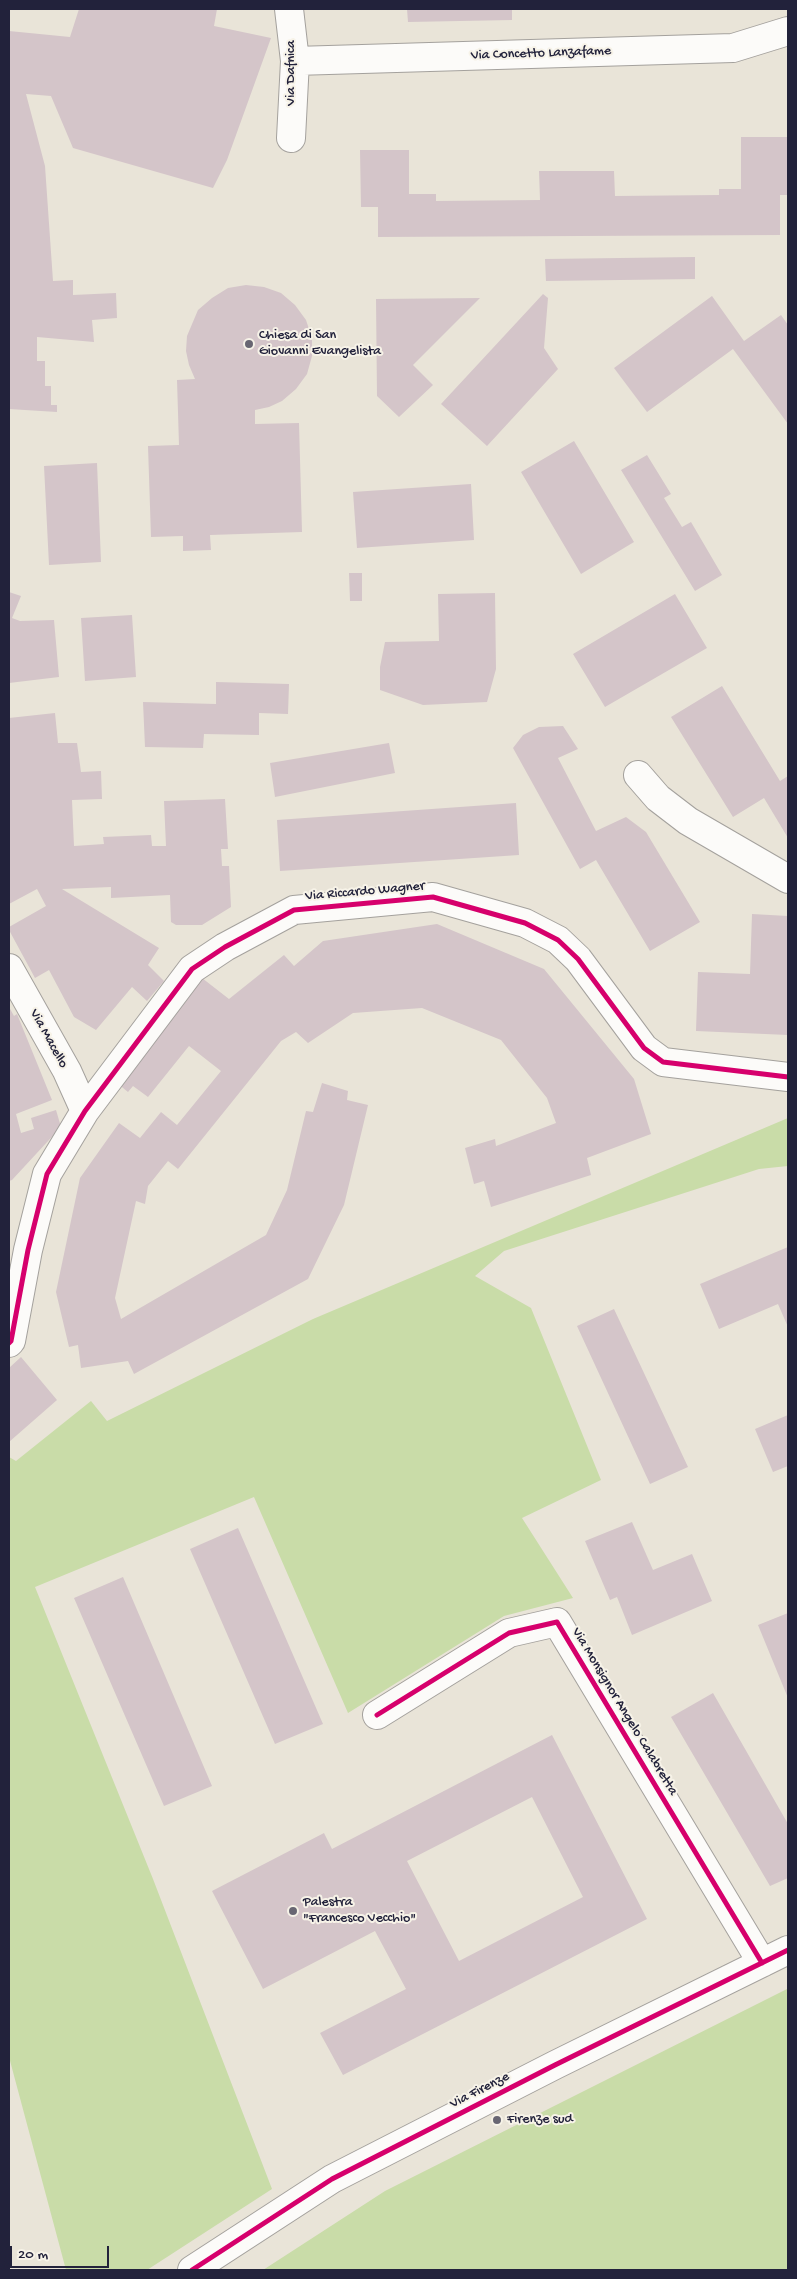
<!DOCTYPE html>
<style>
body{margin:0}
#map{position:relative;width:797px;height:2279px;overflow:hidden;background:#e9e4d8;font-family:"Gochi Hand",sans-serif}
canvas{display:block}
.frame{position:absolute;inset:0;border:10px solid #22223b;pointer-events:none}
.scale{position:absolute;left:10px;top:2246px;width:99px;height:22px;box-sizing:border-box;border:2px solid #22223b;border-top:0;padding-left:6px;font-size:15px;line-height:18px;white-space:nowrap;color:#22223b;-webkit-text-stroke:4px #f7f3e8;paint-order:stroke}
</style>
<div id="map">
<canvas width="797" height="2279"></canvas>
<div class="frame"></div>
<div class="scale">20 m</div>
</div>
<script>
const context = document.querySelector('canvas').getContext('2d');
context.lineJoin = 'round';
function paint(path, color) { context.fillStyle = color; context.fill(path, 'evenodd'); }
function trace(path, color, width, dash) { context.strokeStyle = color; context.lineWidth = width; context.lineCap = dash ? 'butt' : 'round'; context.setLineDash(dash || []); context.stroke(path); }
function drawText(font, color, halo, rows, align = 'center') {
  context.font = font + ' "Gochi Hand",sans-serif'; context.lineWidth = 4; context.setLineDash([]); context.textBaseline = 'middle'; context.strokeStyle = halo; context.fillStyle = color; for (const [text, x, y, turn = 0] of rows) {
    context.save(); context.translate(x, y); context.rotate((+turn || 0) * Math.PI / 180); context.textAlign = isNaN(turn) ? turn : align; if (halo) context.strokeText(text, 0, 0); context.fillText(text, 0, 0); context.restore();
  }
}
const green = new Path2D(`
 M788 1118V1166L759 1169 504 1251 475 1276 531 1308 601 1480 522 1518 573 1598 504 1616 348 1713 254 1497 35 1587 153 1879 272 2189 147 2270H66L9 2057V1457L16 1461 91 1401 107 1421 313 1319Z
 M787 1989 788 2270H263L385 2191Z`);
const building = new Path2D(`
 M79 9H217L214 26 271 38 227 160 213 188 73 148 51 96 26 94 45 166 53 281 73 280V295L116 293 117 318 92 320 94 342 37 337V361H45V386H51V405H57V412L9 409V31L70 37Z
 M407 9H512V20L408 22Z
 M741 137H788V195H780V235L378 237V207H361L360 150H409V194H436V201L540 200 539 171H614L615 196 719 195V189H741Z
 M695 257V279L546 281 545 259Z
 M246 285 264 287 281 293 295 305 306 320 312 338V356L307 374 296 389 282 401 269 407 255 410V424L299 423 302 532 210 535 211 550 183 551V536L151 537 148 446 179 445 177 380 195 379 189 365 186 351 187 336 198 310 212 298 228 288Z
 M543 294 548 298 544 348 558 369 487 446 441 404Z
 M712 296 744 341 781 315 788 325V424L733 349 647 412 614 368Z
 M480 298 413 365 433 385 399 417 377 396 376 299Z
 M574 441 634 542 581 574 521 472Z
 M647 455 671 494 664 498 682 527 691 522 722 575 695 591 621 470Z
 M97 463 101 562 49 565 44 466Z
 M471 484 474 540 357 548 353 492Z
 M349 573H362V601H350Z
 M9 592 21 596 12 618 20 621 54 620 59 677 9 683Z
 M495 593 496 669 487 702 423 705 380 690V667L385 642 439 641 438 594Z
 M675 594 707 648 605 707 573 654Z
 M132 615 136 677 85 681 81 618Z
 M216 682 289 684 288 714 259 713V735L204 734 203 748 145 747 143 702 216 704Z
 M722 686 780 781 788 776V838L764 798 733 817 671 717Z
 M55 713 58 743H77L81 772 101 771 102 799 72 800 74 846 104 844 103 837 151 835 152 846H166L164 801 225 799 228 849H221L222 866H229L231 907 202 925H176L171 922 170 895 111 898V887L62 889 159 948 148 965 164 981 147 1001 132 987 96 1030 74 1017 49 970 35 978 9 930V927L46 906 37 889 9 904V718Z
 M563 726 578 749 558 758 596 831 626 817 646 832 700 922 650 951 596 860 580 869 513 748 523 735 539 727Z
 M389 743 395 773 275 797 270 763Z
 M516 803 519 855 280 871 277 820Z
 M752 914 788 916V1035L696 1031 698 972 750 974Z
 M437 924 544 969 634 1079 651 1134 587 1158 591 1175 491 1207 484 1181 474 1184 465 1148 495 1139 496 1146 556 1123 547 1098 501 1040 422 1008 353 1013 308 1043 296 1032 281 1041 178 1169 168 1161 148 1186 145 1204 136 1201 115 1298 121 1319 266 1235 287 1190 306 1111 313 1112 322 1083 348 1091 347 1100 368 1105 344 1205 308 1279 134 1374 128 1361 81 1368 78 1345 69 1347 56 1292 80 1178 119 1123 140 1138 161 1112 177 1125 221 1071 189 1046 148 1097 133 1086 128 1092 117 1083 202 978 229 999 284 955 294 966 323 941Z
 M9 1007 14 1016 17 1014 52 1100 16 1114 21 1133 34 1129 31 1118 56 1110 61 1127 12 1180 9 1181Z
 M788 1247V1327L778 1304 719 1329 700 1284Z
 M614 1309 688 1467 650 1484 577 1326Z
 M21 1357 57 1400 9 1442V1368Z
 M788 1415V1466L773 1472 755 1429Z
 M632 1522 653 1570 692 1554 712 1601 632 1635 617 1597 610 1600 585 1541Z
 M238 1528 323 1724 275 1744 190 1549Z
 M123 1577 212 1786 164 1806 74 1598Z
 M788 1613V1698L758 1625Z
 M713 1693 788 1824V1878L770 1886 671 1717Z
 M552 1735 647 1919 343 2075 320 2033 406 1989 375 1931 263 1989 212 1891 324 1833 332 1849ZM532 1797 583 1897 459 1961 407 1861Z`);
const minor = new Path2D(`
 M289 9 295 61 291 138
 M295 61 733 48 788 31
 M638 775 658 798 688 821 788 879
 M9 968 67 1071 85 1111
 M9 1343 11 1341 28 1250 47 1174 85 1111 192 969 225 947 294 910 433 897 525 923 558 940 578 959 644 1048 663 1062 788 1077
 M377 1715 509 1633 557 1622 762 1963
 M192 2270 332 2179 555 2065 788 1950`);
const cycleway = new Path2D(`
 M9 1343 11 1341 28 1250 47 1174 85 1111 192 969 225 947 294 910 433 897 525 923 558 940 578 959 644 1048 663 1062 788 1077
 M377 1715 509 1633 557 1622 762 1963
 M192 2270 332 2179 555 2065 788 1950`);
const markers = [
 [249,344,5,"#686672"],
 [293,1911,5,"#686672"],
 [497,2120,5,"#686672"]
];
const streetNames = [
 ["Via Concetto Lanzafame",541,54,-2],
 ["Via Dafnica",292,73,-90],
 ["Via Riccardo Wagner",365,892,-5],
 ["Via Macello",48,1039,61],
 ["Via Monsignor Angelo Calabretta",624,1712,59],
 ["Via Firenze",480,2091,-27]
];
const poiNames = [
 ["Chiesa di San",259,336],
 ["Giovanni Evangelista",259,352],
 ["Palestra",303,1903],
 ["\"Francesco Vecchio\"",303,1919],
 ["Firenze sud",507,2120]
];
paint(green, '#c9dca8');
paint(building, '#d4c5c9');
trace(minor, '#a4a19d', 30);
trace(minor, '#fcfbf9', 28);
trace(cycleway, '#d6006c', 5);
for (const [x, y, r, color] of markers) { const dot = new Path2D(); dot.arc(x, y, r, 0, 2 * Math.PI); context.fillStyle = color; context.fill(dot); trace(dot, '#f7f3e8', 2); }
drawText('14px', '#22223b', '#f7f3e8', streetNames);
drawText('14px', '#22223b', '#f7f3e8', poiNames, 'left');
</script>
